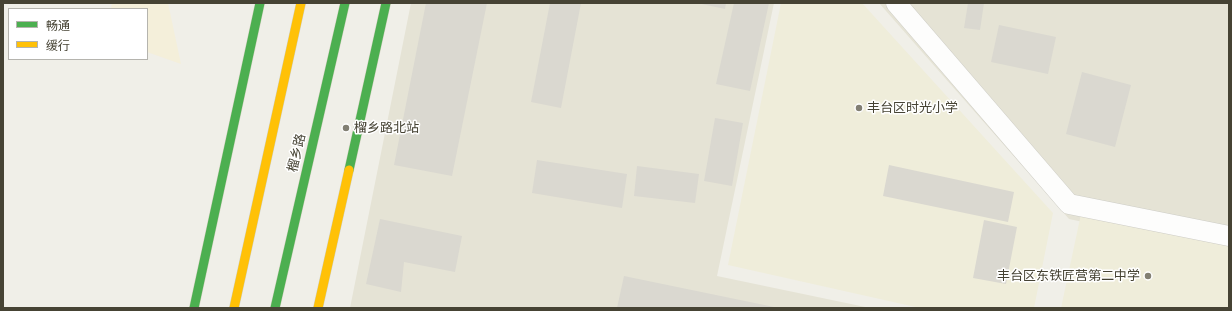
<!DOCTYPE html>
<meta charset="utf-8">
<style>
body{margin:0}
#map{position:relative;width:1232px;height:311px;overflow:hidden;background:#f0efe8;font-family:Cabin,"Noto Sans SC",sans-serif}
canvas{display:block}
.frame{position:absolute;inset:0;border:4px solid #464334;pointer-events:none}
.legend{position:absolute;left:8px;top:8px;width:140px;height:52px;box-sizing:border-box;background:#fff;border:1px solid #b5b4ae;margin:0;padding:5px 7px;list-style:none;font-size:12px;color:#464334}
.legend li{display:flex;align-items:center;gap:8px;height:20px}
.legend b{width:20px;border:1px solid #b5b4ae}
</style>
<div id="map">
<canvas width="1232" height="311"></canvas>
<div class="frame"></div>
<ul class="legend">
<li><b style="height:5px;background:#4caf50"></b>畅通</li>
<li><b style="height:5px;background:#ffc107"></b>缓行</li>
</ul>
</div>
<script>
const context = document.querySelector('canvas').getContext('2d');
context.lineJoin = 'round';
function paint(path, color) { context.fillStyle = color; context.fill(path, 'evenodd'); }
function trace(path, color, width, dash) { context.strokeStyle = color; context.lineWidth = width; context.lineCap = dash ? 'butt' : 'round'; context.setLineDash(dash || []); context.stroke(path); }
function drawText(font, color, halo, rows, align = 'center') {
  context.font = font + ' Cabin,"Noto Sans SC",sans-serif'; context.lineWidth = 3; context.setLineDash([]); context.textBaseline = 'middle'; context.strokeStyle = halo; context.fillStyle = color; for (const [text, x, y, turn = 0] of rows) {
    context.save(); context.translate(x, y); context.rotate((+turn || 0) * Math.PI / 180); context.textAlign = isNaN(turn) ? turn : align; if (halo) context.strokeText(text, 0, 0); context.fillText(text, 0, 0); context.restore();
  }
}
const residential = new Path2D(`
 M411 3H774L717 276 870 308H350Z
 M879 3H1229V253L1069 219Z`);
const commercial = new Path2D(`
 M112 3H168L181 64 147 52V9H111Z`);
const education = new Path2D(`
 M781 3H862L1053 213 1034 308H920L728 265Z
 M1081 214 1229 244V308H1061Z`);
const building = new Path2D(`
 M426 3H487L452 176 394 165Z
 M550 3H581L561 108 531 102Z
 M697 3H726L725 9Z
 M734 3H769L750 91 716 84Z
 M968 3H984L980 30 964 28Z
 M999 25 1056 37 1048 74 991 62Z
 M1082 72 1131 85 1115 147 1066 134Z
 M715 118 743 123 732 186 704 181Z
 M537 160 627 174 622 208 532 193Z
 M889 165 1014 192 1008 222 883 196Z
 M637 166 699 174 695 203 634 196Z
 M380 219 462 236 455 272 404 262 401 292 366 284Z
 M984 220 1017 227 1006 284 973 278Z
 M624 276 774 307V308H617Z`);
const street = new Path2D(`
 M896 3 1069 204 1229 236`);
const fast = new Path2D(`
 M349 170 386 3
 M194 308 260 3
 M275 308 345 3`);
const slow = new Path2D(`
 M234 308 301 3
 M318 308 349 170`);
const markers = [
 [859,108,4,"#827f73"],
 [346,128,4,"#827f73"],
 [1148,276,4,"#827f73"]
];
const poiNames = [
 ["丰台区时光小学",867,108],
 ["榴乡路北站",354,128],
 ["丰台区东铁匠营第二中学",1140,276,"right"]
];
const streetNames = [
 ["榴乡路",297,153,-77]
];
paint(residential, '#e5e3d5');
paint(commercial, '#f4efda');
paint(education, '#efedda');
paint(building, '#dad8d0');
trace(street, '#cecdc6', 21);
trace(fast, '#d0cfbe', 10);
trace(slow, '#d0cfbe', 10);
trace(street, '#fdfdfc', 20);
trace(fast, '#4caf50', 9);
trace(slow, '#ffc107', 9);
for (const [x, y, r, color] of markers) { const dot = new Path2D(); dot.arc(x, y, r, 0, 2 * Math.PI); context.fillStyle = color; context.fill(dot); trace(dot, '#fff', 1.5); }
drawText('13px', '#464334', '#fff', poiNames, 'left');
drawText('13px', '#464334', '#fff', streetNames);
</script>
